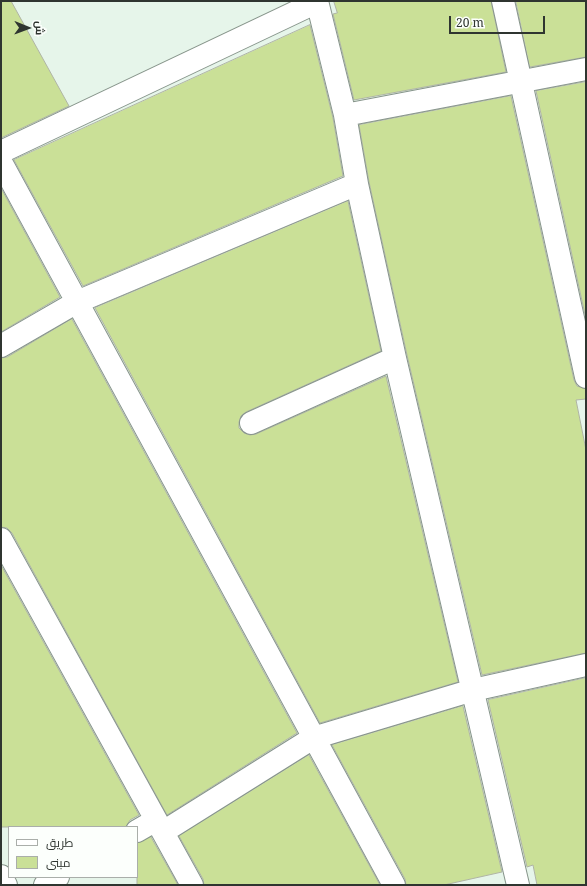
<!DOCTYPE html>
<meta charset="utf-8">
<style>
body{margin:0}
#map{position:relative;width:587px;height:886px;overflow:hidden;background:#e6f5ea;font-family:"Noto Serif",Cairo,serif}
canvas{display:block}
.frame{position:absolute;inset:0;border:2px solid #2f3530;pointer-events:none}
.legend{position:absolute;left:8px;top:826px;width:130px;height:52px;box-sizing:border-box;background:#fcfffc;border:1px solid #aaaeaa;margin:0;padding:5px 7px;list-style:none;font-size:12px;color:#2f3530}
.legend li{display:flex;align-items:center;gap:8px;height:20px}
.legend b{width:20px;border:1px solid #aaaeaa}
.north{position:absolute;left:8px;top:8px;width:40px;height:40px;-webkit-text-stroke:3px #fcfffc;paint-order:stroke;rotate:91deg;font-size:11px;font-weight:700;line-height:16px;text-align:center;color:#2f3530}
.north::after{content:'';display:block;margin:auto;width:14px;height:18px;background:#2f3530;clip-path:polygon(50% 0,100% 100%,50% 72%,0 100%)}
.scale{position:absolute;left:449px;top:16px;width:96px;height:18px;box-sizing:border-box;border:2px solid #2f3530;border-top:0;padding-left:5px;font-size:12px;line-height:14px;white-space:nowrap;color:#2f3530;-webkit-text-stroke:3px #fcfffc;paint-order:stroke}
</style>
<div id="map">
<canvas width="587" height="886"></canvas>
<div class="frame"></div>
<ul class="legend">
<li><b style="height:5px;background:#fff"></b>طريق</li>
<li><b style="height:11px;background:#cae097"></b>مبنى</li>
</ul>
<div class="north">ش</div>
<div class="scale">20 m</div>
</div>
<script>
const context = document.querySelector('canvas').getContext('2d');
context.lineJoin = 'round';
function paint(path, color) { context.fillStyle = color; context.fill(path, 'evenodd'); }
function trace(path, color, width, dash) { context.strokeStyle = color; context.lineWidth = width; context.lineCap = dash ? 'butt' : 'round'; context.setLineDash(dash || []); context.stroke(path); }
const building = new Path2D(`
 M1 1H11L69 106 1 138Z
 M334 1H491L506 72 354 100 333 14 337 13Z
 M516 1H586V57L530 67Z
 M310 25 333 118 343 176 83 286 14 160Z
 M586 82V319L536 91Z
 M511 96 574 380 577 386 586 389V399L576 400 586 450V653L482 675 407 355 369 182 359 125Z
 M1 188 60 297 1 332Z
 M348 201 381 351 246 412 241 416 239 422V428L244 433 250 435 256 434 386 376 458 682 320 723 95 308Z
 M72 319 297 733 167 815 12 533 7 528 1 527V358L7 357Z
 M1 565 139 815 130 820 126 827H1Z
 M586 678V885H537L533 865 527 867 488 700Z
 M463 706 502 872 444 885H406L405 879 332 745Z
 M309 755 380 885H204L203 879 179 836Z
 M151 837 178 885H137V843Z`);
const street = new Path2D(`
 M317 1 345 115 357 184 395 358 518 885
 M503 1 586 377
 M345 115 586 69
 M1 152 317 2
 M1 162 394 885
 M1 346 77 302 357 184
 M251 423 395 358
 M1 539 192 885
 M137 831 156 820
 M163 832 313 738 473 690 586 665
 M1 876 6 885
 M45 885 58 877`);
paint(building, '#cae097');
trace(building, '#afb4a5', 1);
trace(street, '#87958b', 24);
trace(street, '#fff', 22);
</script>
